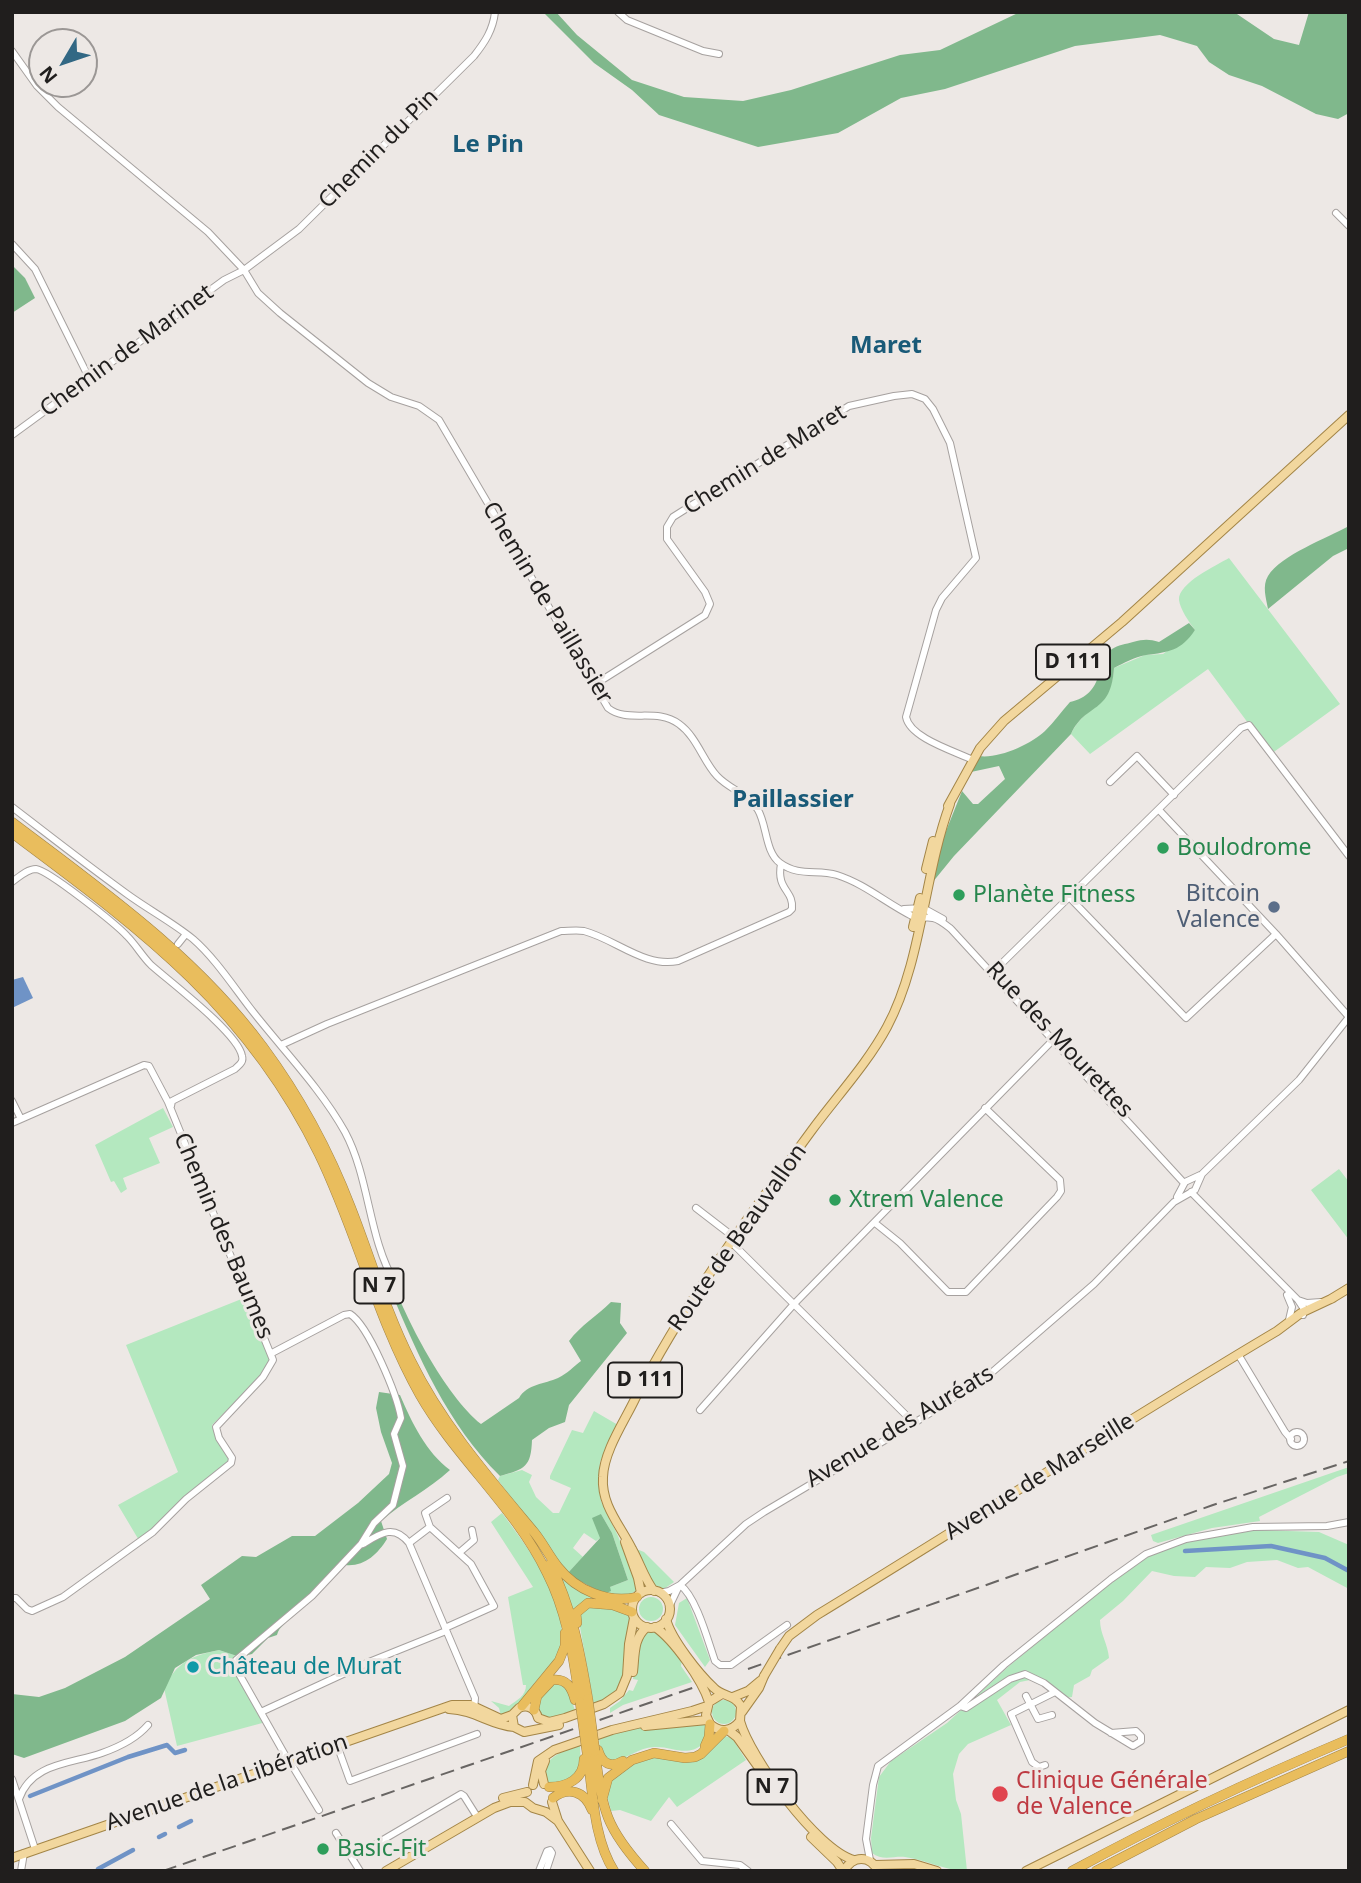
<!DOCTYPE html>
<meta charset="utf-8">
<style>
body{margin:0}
#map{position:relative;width:1361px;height:1883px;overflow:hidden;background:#ede8e5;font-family:"Noto Sans",sans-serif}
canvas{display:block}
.frame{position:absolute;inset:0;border:14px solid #201e1d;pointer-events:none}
.north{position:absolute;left:28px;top:28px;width:70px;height:70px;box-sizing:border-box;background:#ede8e5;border:2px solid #9b9795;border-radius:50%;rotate:231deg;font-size:19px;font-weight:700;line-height:28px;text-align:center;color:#201e1d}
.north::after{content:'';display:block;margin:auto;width:24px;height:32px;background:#326884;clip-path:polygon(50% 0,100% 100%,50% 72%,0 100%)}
</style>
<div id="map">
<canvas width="1361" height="1883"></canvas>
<div class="frame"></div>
<div class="north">N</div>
</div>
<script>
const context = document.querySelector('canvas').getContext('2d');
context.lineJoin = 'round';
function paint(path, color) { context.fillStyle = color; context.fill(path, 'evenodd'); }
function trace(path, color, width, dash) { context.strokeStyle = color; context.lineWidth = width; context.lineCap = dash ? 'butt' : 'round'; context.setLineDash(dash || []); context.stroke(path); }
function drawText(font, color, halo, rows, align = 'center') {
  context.font = font + ' "Noto Sans",sans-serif'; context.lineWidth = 6; context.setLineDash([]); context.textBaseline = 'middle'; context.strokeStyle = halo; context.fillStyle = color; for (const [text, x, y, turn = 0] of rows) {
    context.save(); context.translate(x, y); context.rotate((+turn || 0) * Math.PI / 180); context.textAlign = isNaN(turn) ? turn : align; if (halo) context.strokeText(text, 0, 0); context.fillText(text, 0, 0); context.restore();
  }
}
const green = new Path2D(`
 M1229 558 1340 704 1271 754 1208 669 1090 754 1071 734C1083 707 1112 707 1114 668L1145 655 1163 654 1195 630C1189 622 1180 609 1179 600 1178 583 1217 565 1229 558Z
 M163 1108 173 1127 149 1138 160 1163 123 1178 127 1189 121 1193 114 1181 111 1182 95 1145Z
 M1339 1169 1349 1182V1240L1311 1190Z
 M244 1298 265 1343 270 1362 263 1374 212 1425C214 1439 229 1448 231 1463L140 1542 118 1505 178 1472 126 1345Z
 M594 1411 618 1425 600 1462 599 1490 601 1501 618 1536 637 1583 636 1591 626 1596 604 1594 610 1587 628 1580 612 1533 601 1514 600 1538 596 1541 584 1533 573 1548 583 1557 567 1574 498 1480 500 1476 522 1470 532 1475 529 1482 536 1497 553 1513H559L571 1488 550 1479V1476L572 1430 583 1433Z
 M1349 1467V1473L1337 1477 1259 1517 1260 1521 1212 1528 1158 1543 1153 1541 1151 1535Z
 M502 1513C526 1545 572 1605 560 1648 556 1661 546 1669 538 1679 526 1693 519 1709 501 1716L499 1708 491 1701 509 1706C517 1700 526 1696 526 1685H523L508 1597 533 1587 491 1522Z
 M1258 1530 1319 1532 1349 1545V1589L1308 1567 1298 1568 1277 1560 1247 1562 1230 1568 1206 1567 1195 1577 1174 1576 1152 1571 1123 1601 1100 1620C1100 1634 1108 1644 1109 1658L1092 1670 1090 1676 1074 1685 1072 1697 1065 1698 1048 1685H1040L1030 1680 1020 1682 997 1700 1011 1725 968 1744 959 1754 953 1774 956 1800 961 1814 967 1871C945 1871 927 1860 905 1857 893 1856 882 1861 872 1853L871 1838 879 1777 891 1761 947 1723 1009 1666 1099 1592 1149 1556 1159 1551 1201 1538 1230 1532Z
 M639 1550 644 1552 674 1582 664 1589 652 1584 635 1551Z
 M558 1574 597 1596 596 1600 573 1610Z
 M639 1609a12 12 0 1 1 24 0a12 12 0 1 1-24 0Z
 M687 1598 710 1660 705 1667 675 1625 679 1603Z
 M584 1607 617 1609 628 1613 631 1620 627 1670 621 1688 594 1706 578 1616Z
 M649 1631 660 1634 682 1660 681 1666 692 1682 623 1705 610 1713V1708L620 1701 629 1690 633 1691 638 1680 633 1679 639 1642Z
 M219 1650 240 1657 234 1665 266 1722 177 1746 164 1688C177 1662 191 1656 219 1650Z
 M554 1682 566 1685 576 1713 550 1720 543 1717 538 1708V1700Z
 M712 1712a12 12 0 1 1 24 0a12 12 0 1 1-24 0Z
 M705 1724 707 1727 703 1744C686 1758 673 1746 654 1747 638 1748 626 1759 611 1763L600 1750 599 1738 637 1728Z
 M725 1736 732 1738 746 1760 677 1807 669 1797 651 1821 620 1810 611 1811 607 1795 609 1783C639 1758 643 1753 683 1760Z
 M580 1745 581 1767 571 1780 550 1784 546 1782 544 1768C552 1754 565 1750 580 1745Z`);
const forest = new Path2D(`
 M543 12H556L577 35 632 80 684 97 743 101 791 90 900 55 940 50 1020 12H1234L1274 39 1299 45 1309 12H1349V113L1338 119 1316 114 1262 86 1229 75 1209 62 1197 46 1160 35 1075 46 945 89 901 98 838 133 758 147 659 115 632 90 594 63Z
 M12 265 25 278 35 298 12 313Z
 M1349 526V548L1333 556 1268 609C1266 598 1262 586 1268 576 1281 555 1327 538 1349 526Z
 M1189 623 1195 630C1181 651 1169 652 1146 655 1134 657 1124 663 1114 668 1111 715 1086 702 1071 734L954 856 932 883 940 846 962 791 973 804H978L1005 779 999 766 971 772 979 756C999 759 1031 744 1045 731 1054 722 1062 711 1070 702 1106 694 1095 662 1112 649 1118 645 1126 644 1133 642 1144 639 1149 639 1159 642Z
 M390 1275C405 1318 445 1395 481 1424L519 1398C527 1384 545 1384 558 1378 567 1374 574 1366 581 1361L569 1341C581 1325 597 1316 611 1302L621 1303 620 1323 627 1333 569 1405 565 1422 549 1428 532 1440C531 1467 525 1469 500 1476 448 1425 418 1356 390 1289Z
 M379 1392 400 1395C412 1423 426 1452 450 1470 428 1490 403 1502 381 1521L387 1539C377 1555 364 1567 345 1565L290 1616C287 1624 279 1626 277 1635L268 1638 252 1654 240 1657 219 1650 196 1655 175 1668 161 1698 125 1721 24 1758 12 1754V1694L39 1697 65 1688 125 1657 210 1599 201 1585 242 1556 256 1557 292 1536H315L358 1503 389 1474 392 1463 381 1432 376 1408Z
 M601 1514 612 1533 628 1580 610 1587 611 1591 604 1594 567 1574 600 1538 592 1518Z`);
const water = new Path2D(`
 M23 977 33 998 12 1008V980Z`);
const canal = new Path2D(`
 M1185 1551 1271 1546 1325 1558 1349 1571
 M30 1796 128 1757 167 1745 175 1753 185 1750
 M179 1827 191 1821
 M159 1837 165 1834
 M98 1869 133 1850`);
const minor = new Path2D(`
 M618 12 627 20 703 51 719 54
 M12 51 37 86 58 107 208 232 244 270 258 293 280 313 368 383 391 397 419 406 439 420 608 708C628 724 656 707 679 724 697 737 703 761 717 776 730 790 748 793 758 810 767 825 765 852 780 863 799 877 817 869 837 875 865 884 886 903 912 916 919 920 925 916 933 918 939 919 946 925 951 929L1184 1183
 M1336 213 1349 226
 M12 244 35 269 90 380
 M12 435 224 280 244 270 299 229 474 56C485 42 493 30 495 12
 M594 685 705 615 710 604 705 592 667 539V527L673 517 849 406 894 396 912 394 925 399 933 409 950 443 976 558 942 598 936 610 906 717C910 738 954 751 973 760
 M1110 782 1137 756 1174 795
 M12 807C50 836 88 866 127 894 149 910 172 922 193 939 216 959 235 989 254 1013 284 1051 321 1089 345 1132 370 1179 368 1237 395 1283
 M1159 810 1276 934 1349 1017
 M12 882C19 877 27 869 36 869 48 870 116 924 127 936 136 945 142 956 151 965 170 982 238 1033 242 1056 244 1062 239 1065 235 1069L172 1101 171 1106
 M1070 898 1186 1018 1276 934
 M904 909 923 908 943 919
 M178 944 186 934
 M992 973 1241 728 1249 725 1349 856
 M281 1045 327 1024 561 931C568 931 577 930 584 931 615 939 645 968 678 961L789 912 792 909C794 890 776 890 781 864
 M12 1101 21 1119
 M12 1123 144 1065 149 1066 168 1102 273 1360 263 1377 216 1427 219 1438 232 1458 231 1463 186 1499 153 1532 63 1597 32 1611 27 1609 16 1598H12
 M1191 1192 1298 1300 1304 1309 1303 1315
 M1177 1197 1185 1182 1200 1175
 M696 1208 735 1238
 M875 1223 900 1243 948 1292H966L1057 1197 1061 1191 1060 1180 985 1108
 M732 1243 914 1423
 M1287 1295 1292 1307 1289 1320
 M1298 1300 1307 1303 1321 1302
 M272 1353 344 1315 350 1314C369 1326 397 1395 401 1418L394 1434 403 1466 393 1505 374 1523 361 1544 312 1596 236 1660 234 1665 289 1762
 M1238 1354 1285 1432 1291 1439
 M700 1410 794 1304 1055 1038
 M1290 1439a7 7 0 1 1 14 0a7 7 0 1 1-14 0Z
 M430 1527 425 1513 447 1498
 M409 1543 430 1527 471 1564 494 1606 445 1628
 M363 1544C381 1533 394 1524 409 1543L475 1698 474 1710
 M460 1552 474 1540 472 1530
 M680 1585C696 1596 708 1641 715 1661L720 1665H731L787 1625
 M660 1593 669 1591 680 1585 746 1524 764 1512 924 1417 990 1374 1094 1284 1174 1202 1195 1190 1202 1174 1299 1080 1349 1017
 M669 1607 679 1586
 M1026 1696 1038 1719 1052 1715
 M960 1706 966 1708 1010 1679 1025 1674 1044 1683 1095 1723 1133 1746 1141 1741V1736L1136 1731 1111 1733
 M261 1712 369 1662 446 1631
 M337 1745 350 1781 477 1734
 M290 1762 319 1810
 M1045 1765 1039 1767 1032 1762 1011 1714 1055 1692
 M12 1779 35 1849
 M19 1799C32 1762 72 1764 102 1753 119 1747 136 1739 148 1725
 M671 1824 702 1861 740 1865 748 1871
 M336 1833 360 1871
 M352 1858 461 1794 464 1796 476 1815
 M870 1860 866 1839 873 1785 878 1766 960 1706 1004 1665 1111 1579 1146 1554 1186 1539 1253 1527 1327 1526 1349 1522
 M21 1871 24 1853
 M539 1871 547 1851 550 1850 552 1853 546 1871`);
const major = new Path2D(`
 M948 806 980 748 1004 721 1122 622 1349 415
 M926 869 933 841
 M913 927 920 898
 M1331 1299 1349 1288
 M625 1542 638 1578 641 1593
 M632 1609a19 19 0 1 1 38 0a19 19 0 1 1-38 0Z
 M654 1591C644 1578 640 1563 632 1549 620 1525 601 1505 603 1477 604 1451 624 1422 635 1399 684 1303 749 1216 812 1130 837 1096 867 1064 887 1027 922 962 924 874 950 804
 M666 1619C671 1639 699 1674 714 1688 723 1697 734 1694 741 1706L740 1721C731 1732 720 1733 710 1724L706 1715 709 1702 722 1694
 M655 1627C674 1640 702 1680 709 1702
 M780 1649 789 1636 817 1615C971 1521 1122 1423 1277 1331L1301 1313 1333 1298
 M633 1672C635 1656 633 1638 647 1627
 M733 1697 748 1691 760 1681
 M449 1709C475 1710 490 1725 514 1727
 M742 1712 759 1688 764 1676
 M512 1715 514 1727 524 1732 559 1725
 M740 1721C750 1757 817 1850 854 1860
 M645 1726 707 1720
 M728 1730 737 1737 759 1768
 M544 1784 541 1771 545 1761
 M533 1785 538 1761 554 1750 612 1730 692 1711 707 1706
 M503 1798 527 1792
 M552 1802 558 1821 590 1871
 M811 1837 837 1862 843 1871
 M12 1858 452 1705H471L501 1719 512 1715 519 1708C528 1704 536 1709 538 1718L549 1722 565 1718 604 1704 620 1693 627 1676 629 1644 634 1618
 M875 1865 914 1864 937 1871
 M386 1871 494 1808 510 1802H525L533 1808 546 1812 558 1821
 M844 1871C853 1855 870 1855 878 1871
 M1026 1871 1349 1710`);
const highway = new Path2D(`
 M12 822C102 890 196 956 263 1047 300 1097 329 1151 351 1208 371 1259 386 1312 411 1361 442 1424 489 1478 534 1532 543 1543 549 1556 558 1567 576 1590 608 1604 637 1597
 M12 833C139 928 247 1006 319 1154 357 1232 377 1319 420 1395 456 1458 515 1507 547 1573 568 1614 573 1657 580 1702
 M550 1564C572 1607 580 1652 588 1699
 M577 1623 576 1613 588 1603 613 1605 632 1612
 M522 1706 559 1661 565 1646V1633
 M534 1710 537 1696 552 1680C567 1678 572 1688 575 1700
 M705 1746 709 1737 710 1724
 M598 1750C602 1764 611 1768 623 1761
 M587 1753C593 1791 593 1838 614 1871
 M595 1753C603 1811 605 1827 645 1871
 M549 1787C567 1787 584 1779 584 1759
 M553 1798C568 1786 585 1791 592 1810
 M602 1800 608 1778 632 1760 654 1753 685 1758 695 1757 701 1754 724 1731
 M1072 1871C1162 1822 1254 1779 1349 1739
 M1096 1871 1196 1819 1349 1751`);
const rail = new Path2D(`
 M748 1669 1213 1505 1349 1461
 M163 1871 695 1687`);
const majorBridge = new Path2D(`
 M764 1676 780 1649`);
const highwayBridge = new Path2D(`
 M588 1699 595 1751
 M580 1702 587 1753`);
const markers = [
 [1163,848,7,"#2e9e5b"],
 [959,895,7,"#2e9e5b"],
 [1274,907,7,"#5c6f8a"],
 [835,1200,7,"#2e9e5b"],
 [193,1667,7,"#0f9aa8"],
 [1000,1794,9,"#e0444e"],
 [323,1849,7,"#2e9e5b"]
];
const shields = [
 [1073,662,74],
 [379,1286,49],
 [645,1380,74],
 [772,1787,49]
];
const shieldNames = [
 ["D 111",1073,662],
 ["N 7",379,1286],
 ["D 111",645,1380],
 ["N 7",772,1787]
];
const streetNames = [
 ["Chemin du Pin",379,149,-45],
 ["Chemin de Marinet",127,351,-36],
 ["Chemin de Maret",765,460,-32],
 ["Chemin de Paillassier",547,603,59],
 ["Rue des Mourettes",1059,1040,47],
 ["Chemin des Baumes",223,1236,67],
 ["Route de Beauvallon",738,1238,-55],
 ["Avenue des Auréats",900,1427,-31],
 ["Avenue de Marseille",1040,1477,-32],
 ["Avenue de la Libération",227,1783,-19]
];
const leisureNames = [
 ["Boulodrome",1177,848],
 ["Planète Fitness",973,895],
 ["Xtrem Valence",849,1200],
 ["Basic-Fit",337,1849]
];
const serviceNames = [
 ["Bitcoin",1260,894],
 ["Valence",1260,920]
];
const cultureNames = [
 ["Château de Murat",207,1667]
];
const healthNames = [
 ["Clinique Générale",1016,1781],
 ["de Valence",1016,1807]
];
const neighbourhoodNames = [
 ["Le Pin",488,145],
 ["Maret",886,346],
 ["Paillassier",793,800]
];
paint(green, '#b4e8bf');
paint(forest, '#80b88c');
paint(water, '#6f93c6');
trace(canal, '#6f93c6', 4.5);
trace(minor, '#a6a19f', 8);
trace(major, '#a38547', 10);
trace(highway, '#a38547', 10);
trace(minor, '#fff', 6);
trace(major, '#f2d79e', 8);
trace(highway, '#e9bd5d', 9);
trace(rail, '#686563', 2, [14, 7]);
trace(majorBridge, '#a38547', 10, []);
trace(highwayBridge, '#a38547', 10, []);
trace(majorBridge, '#f2d79e', 8);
trace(highwayBridge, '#e9bd5d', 9);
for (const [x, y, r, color] of markers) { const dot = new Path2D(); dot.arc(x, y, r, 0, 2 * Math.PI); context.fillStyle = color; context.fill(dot); trace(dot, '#ede8e5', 2.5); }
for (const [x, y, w] of shields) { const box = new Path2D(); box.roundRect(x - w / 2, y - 17.5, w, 35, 5); context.fillStyle = '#ede8e5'; context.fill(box); trace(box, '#201e1d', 2); }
drawText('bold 21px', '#201e1d', null, shieldNames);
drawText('23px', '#201e1d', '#ede8e5', streetNames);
drawText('23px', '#27864d', '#ede8e5', leisureNames, 'left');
drawText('23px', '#4e5e75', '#ede8e5', serviceNames, 'right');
drawText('23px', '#0d838f', '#ede8e5', cultureNames, 'left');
drawText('23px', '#be3a42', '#ede8e5', healthNames, 'left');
drawText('bold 24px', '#195a78', '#ede8e5', neighbourhoodNames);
</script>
